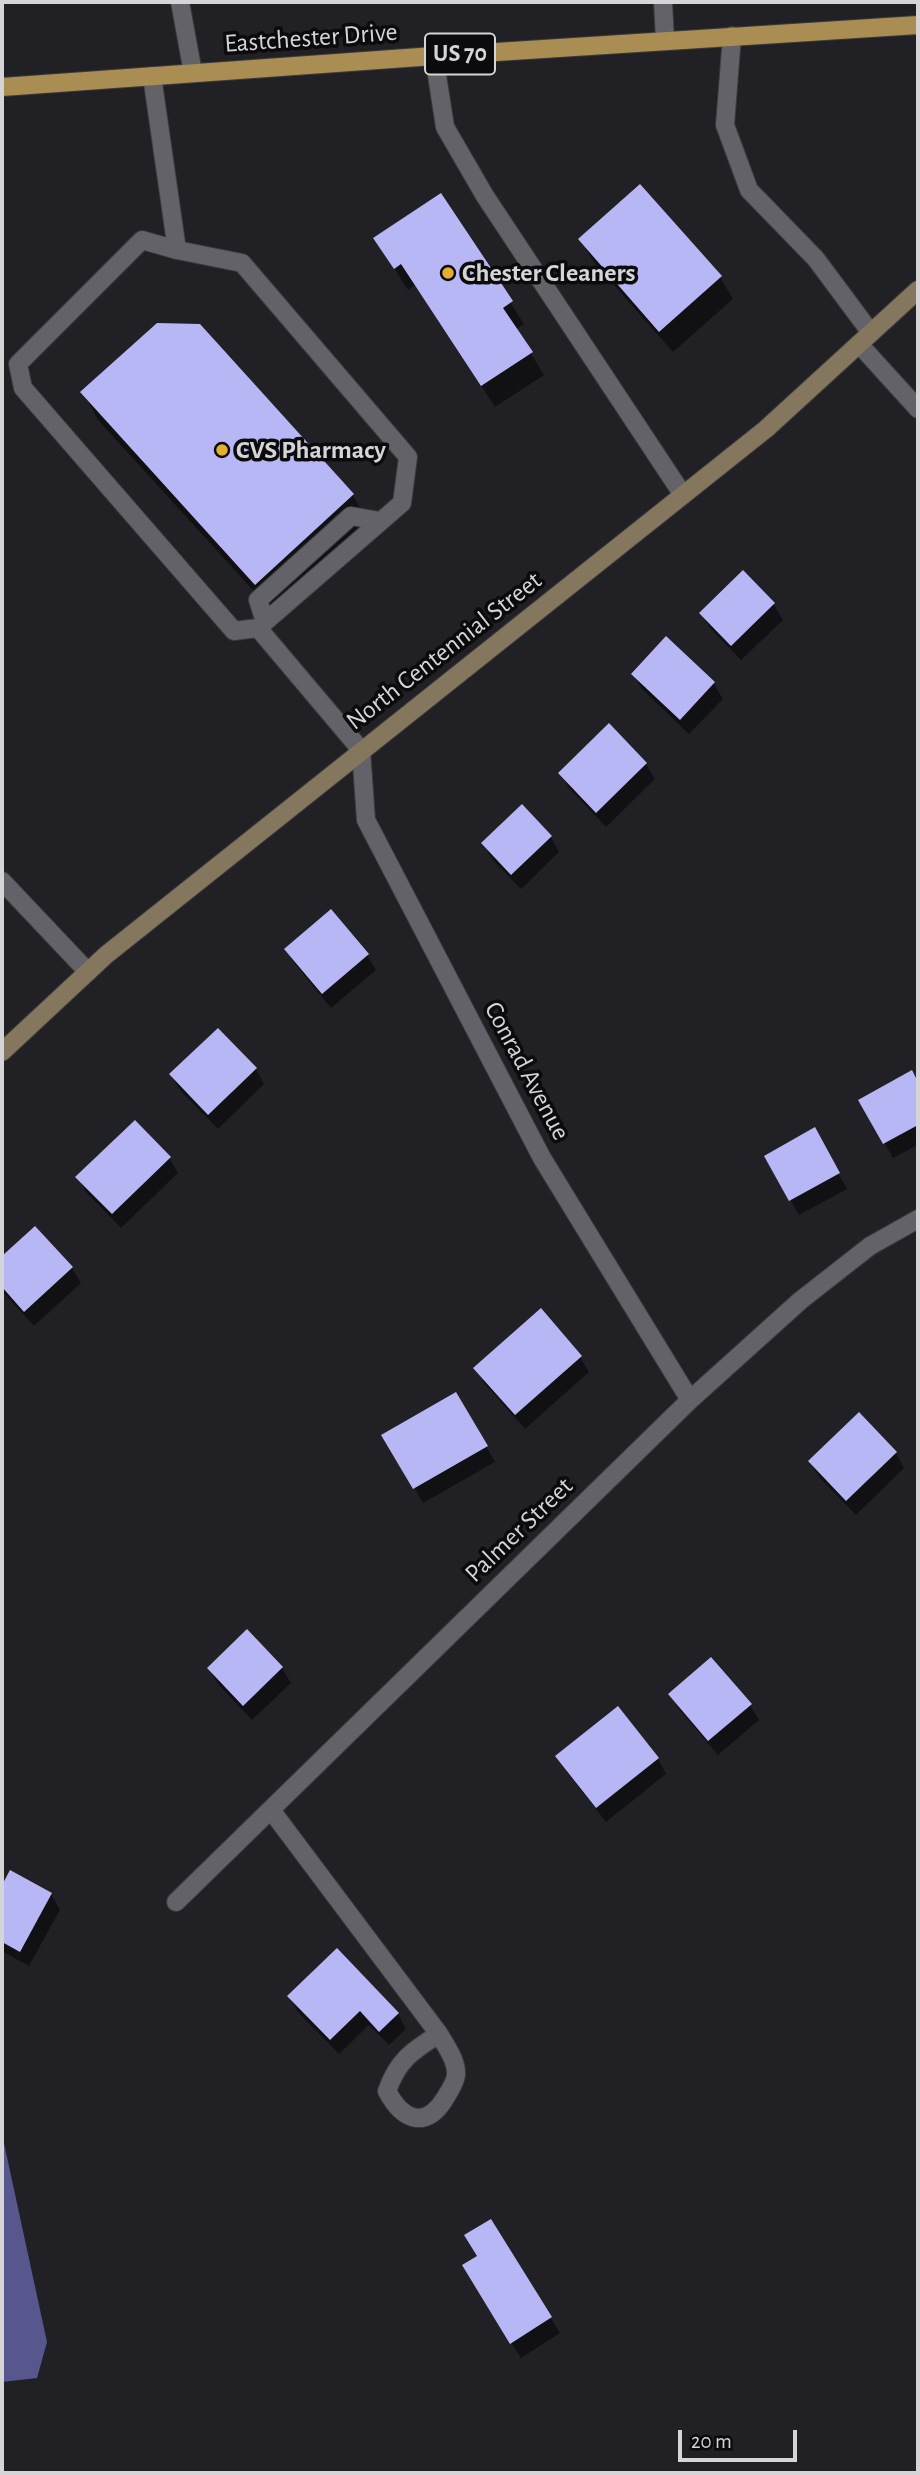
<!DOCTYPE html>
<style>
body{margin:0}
#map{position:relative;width:920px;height:2475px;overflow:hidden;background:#212125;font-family:"Alegreya Sans",sans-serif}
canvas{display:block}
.frame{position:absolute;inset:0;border:4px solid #d5d5d8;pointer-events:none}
.scale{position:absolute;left:678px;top:2430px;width:119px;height:32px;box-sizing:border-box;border:4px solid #d5d5d8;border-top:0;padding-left:9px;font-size:21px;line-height:24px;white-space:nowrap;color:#d5d5d8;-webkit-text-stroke:5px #0b0b0d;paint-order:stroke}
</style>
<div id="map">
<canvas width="920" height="2475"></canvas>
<div class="frame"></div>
<div class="scale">20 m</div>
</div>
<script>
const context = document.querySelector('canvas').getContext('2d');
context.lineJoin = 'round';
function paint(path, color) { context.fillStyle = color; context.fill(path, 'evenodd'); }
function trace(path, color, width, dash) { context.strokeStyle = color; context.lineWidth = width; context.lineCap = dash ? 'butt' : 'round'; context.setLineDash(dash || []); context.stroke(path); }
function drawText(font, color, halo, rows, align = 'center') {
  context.font = font + ' "Alegreya Sans",sans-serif'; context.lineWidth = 7; context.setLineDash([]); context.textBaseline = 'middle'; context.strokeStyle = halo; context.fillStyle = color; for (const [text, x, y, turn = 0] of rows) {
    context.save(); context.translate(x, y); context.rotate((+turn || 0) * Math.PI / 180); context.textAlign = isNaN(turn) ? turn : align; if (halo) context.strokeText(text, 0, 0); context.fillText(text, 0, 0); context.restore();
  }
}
const water = new Path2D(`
 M2 2134 47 2342 37 2378 2 2382Z`);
const shadow = new Path2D(`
 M441 195 524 324 516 329 544 375 495 407 415 285 408 290 375 238Z
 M580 239 720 277 733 299 673 352 593 261Z
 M199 326 353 495 368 523 272 611 98 420 83 392Z
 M743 573 774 605 783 620 741 660 710 628 701 613Z
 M666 639 714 684 723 699 689 734 642 689 633 674Z
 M609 726 646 764 655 779 606 827 569 788 560 773Z
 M551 837 559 852 521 889 492 859 483 844Z
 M286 949 367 955 376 970 331 1008 295 964Z
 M256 1069 264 1084 218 1129 180 1090 171 1075Z
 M911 1073 918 1084V1145L893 1158 861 1100Z
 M814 1130 847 1189 799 1215 766 1157Z
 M169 1158 178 1173 121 1228 86 1192 78 1177Z
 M35 1228 72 1268 81 1283 34 1326 2 1291V1259Z
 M580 1357 589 1372 525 1429 484 1383 476 1368Z
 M456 1394 495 1462 423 1503 384 1435Z
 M896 1453 904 1468 856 1515 819 1477 810 1462Z
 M282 1668 291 1683 252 1720 218 1684 209 1669Z
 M670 1694 750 1705 759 1720 718 1755 679 1709Z
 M618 1709 658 1759 666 1774 606 1822 566 1771 558 1756Z
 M10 1872 51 1894 60 1910 29 1966 2 1951V1888Z
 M290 1997 398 2014 406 2029 389 2045 369 2025 339 2054 298 2012Z
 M490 2221 560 2333 521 2358 473 2281Z`);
const building = new Path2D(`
 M640 184 722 276 659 332 578 239Z
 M441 193 513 301 503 308 533 352 481 386 401 264 394 269 373 238Z
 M157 323 200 324 354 494 255 585 80 392Z
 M743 570 775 603 731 646 699 613Z
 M666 636 715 682 680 720 631 674Z
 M609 723 647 763 596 813 558 773Z
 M522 804 552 836 511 875 481 843Z
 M331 909 369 954 322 994 284 949Z
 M218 1028 257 1068 208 1115 169 1074Z
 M912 1070 918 1082V1125L883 1144 858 1100Z
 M135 1120 171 1157 112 1214 75 1177Z
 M815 1127 840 1173 789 1201 764 1156Z
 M35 1226 73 1267 24 1312 2 1287V1256Z
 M541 1308 582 1356 515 1415 473 1368Z
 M456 1392 488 1446 413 1489 381 1435Z
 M859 1412 897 1452 846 1501 808 1461Z
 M247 1629 283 1667 243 1706 207 1668Z
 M711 1657 752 1704 708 1741 668 1694Z
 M618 1706 659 1758 596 1808 555 1756Z
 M10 1870 52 1893 20 1952 2 1942V1885Z
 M337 1948 399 2013 379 2032 360 2011 330 2040 287 1996Z
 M491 2219 552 2317 510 2344 462 2265 477 2256 464 2235Z`);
const lane = new Path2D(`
 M180 2 193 73
 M663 2 665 40
 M732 36 725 125 749 190 816 259 871 333
 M434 56 445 127 485 196 683 495
 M152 76 177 250 242 263 408 457 402 503 258 628 361 750
 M177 250 142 240 18 364 23 388 234 631 258 628
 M859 344 918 409
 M265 622 258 600 351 516 380 521
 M2 881 88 972
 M271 1810 439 2034C446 2046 457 2061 456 2075 455 2084 448 2093 444 2100 424 2131 401 2118 387 2091 398 2060 412 2051 439 2034`);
const street = new Path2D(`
 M361 750 366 820 542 1158 690 1400
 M176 1902 690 1400 801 1300 870 1246 918 1219`);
const secondary = new Path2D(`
 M2 1052 106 955 766 429 918 290`);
const primary = new Path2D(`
 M2 87 434 56 918 25`);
const markers = [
 [448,273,7,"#e4ae35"],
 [222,450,7,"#e4ae35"]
];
const shields = [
 [460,54,70]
];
const shieldNames = [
 ["US 70",460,54]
];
const streetNames = [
 ["Eastchester Drive",311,38,-4],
 ["North Centennial Street",444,651,-38],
 ["Conrad Avenue",527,1071,62],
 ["Palmer Street",519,1530,-44]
];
const poiNames = [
 ["Chester Cleaners",462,273],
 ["CVS Pharmacy",236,450]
];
paint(water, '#57568d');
paint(shadow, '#0007');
paint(building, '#b7b7f6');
trace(lane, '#3b3b3e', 20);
trace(street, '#3b3b3e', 20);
trace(secondary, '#3b3b3e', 20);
trace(primary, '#3b3b3e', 20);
trace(lane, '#626268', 18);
trace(street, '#626268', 18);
trace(secondary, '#85775d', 18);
trace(primary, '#a98d52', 18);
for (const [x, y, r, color] of markers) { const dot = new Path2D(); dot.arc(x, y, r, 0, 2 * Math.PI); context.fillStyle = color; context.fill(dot); trace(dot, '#0b0b0d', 2.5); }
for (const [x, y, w] of shields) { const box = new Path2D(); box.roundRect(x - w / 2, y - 20.5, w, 41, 5); context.fillStyle = '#0b0b0d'; context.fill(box); trace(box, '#d5d5d8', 2); }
drawText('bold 24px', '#d5d5d8', null, shieldNames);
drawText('26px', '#d5d5d8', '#0b0b0d', streetNames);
drawText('bold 26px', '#d5d5d8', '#0b0b0d', poiNames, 'left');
</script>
